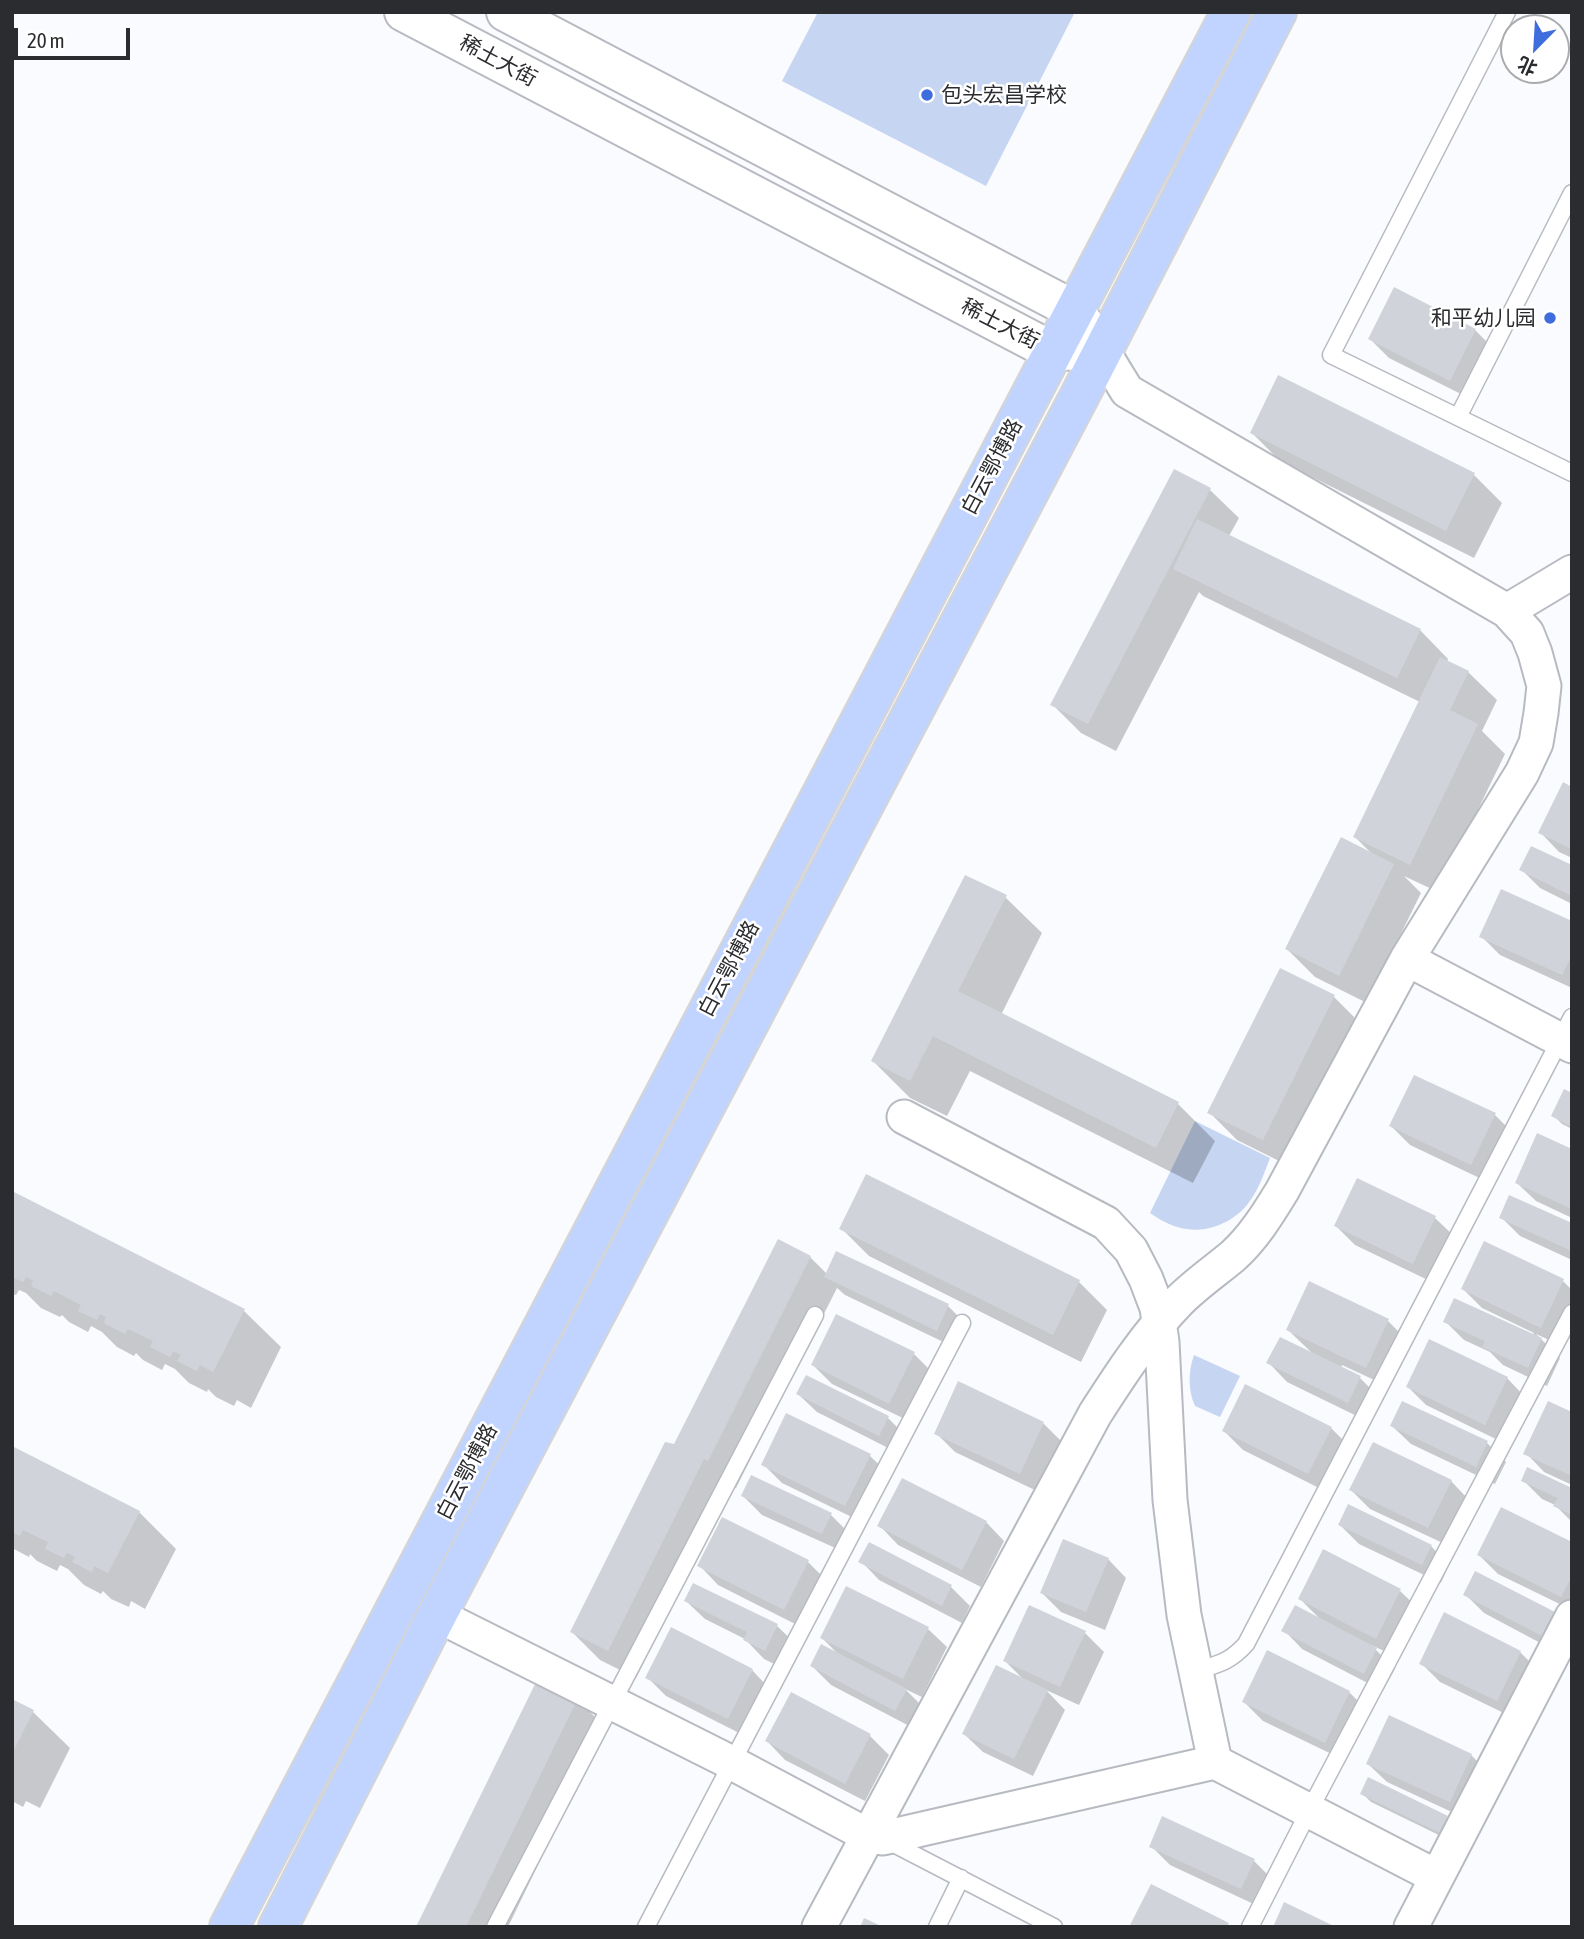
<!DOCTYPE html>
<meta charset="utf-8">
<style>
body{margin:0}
#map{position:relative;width:1584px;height:1939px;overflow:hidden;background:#f9fbff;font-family:"Asap Condensed","Noto Sans SC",sans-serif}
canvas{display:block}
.frame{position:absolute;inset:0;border:14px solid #2b2c2f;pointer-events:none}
.north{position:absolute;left:1500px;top:14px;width:70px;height:70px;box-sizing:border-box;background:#fff;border:2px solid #aaabac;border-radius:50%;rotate:204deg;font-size:19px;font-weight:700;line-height:28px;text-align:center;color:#2b2c2f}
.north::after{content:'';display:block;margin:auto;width:24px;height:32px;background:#3f6dde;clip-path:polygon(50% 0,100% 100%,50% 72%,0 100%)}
.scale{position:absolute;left:14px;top:28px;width:116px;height:32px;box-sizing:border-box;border:4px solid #2b2c2f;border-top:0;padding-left:9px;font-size:21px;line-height:24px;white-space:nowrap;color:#2b2c2f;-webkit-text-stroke:5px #fff;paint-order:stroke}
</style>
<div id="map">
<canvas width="1584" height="1939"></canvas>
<div class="frame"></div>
<div class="north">北</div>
<div class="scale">20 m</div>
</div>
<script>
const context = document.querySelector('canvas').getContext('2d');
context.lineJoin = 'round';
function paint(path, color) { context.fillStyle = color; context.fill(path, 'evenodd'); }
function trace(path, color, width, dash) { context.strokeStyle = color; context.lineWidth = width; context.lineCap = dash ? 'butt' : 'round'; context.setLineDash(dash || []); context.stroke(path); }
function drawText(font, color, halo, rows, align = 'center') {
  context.font = font + ' "Asap Condensed","Noto Sans SC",sans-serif'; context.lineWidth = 5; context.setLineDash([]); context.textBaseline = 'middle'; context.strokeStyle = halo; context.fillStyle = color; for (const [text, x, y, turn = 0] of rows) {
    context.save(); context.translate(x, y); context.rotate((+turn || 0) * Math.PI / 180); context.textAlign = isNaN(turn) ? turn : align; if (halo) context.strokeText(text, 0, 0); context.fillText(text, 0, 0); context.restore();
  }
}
const green = new Path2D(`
 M818 12H1075L986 186 782 81Z
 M1195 1121 1270 1158C1265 1171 1260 1186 1252 1198 1235 1225 1199 1238 1169 1224 1162 1221 1156 1217 1150 1213Z
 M1194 1355 1240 1376 1220 1417 1195 1406C1188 1390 1188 1372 1194 1355Z`);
const shadow = new Path2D(`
 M1475 330 1494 349 1469 398 1389 358 1370 339Z
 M1252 433 1474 475 1502 503 1474 558 1280 461Z
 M1175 471 1210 490 1239 518 1229 536 1420 630 1448 659 1447 662 1468 672 1497 700 1482 731 1505 754 1438 892 1404 876 1421 893 1367 1003 1315 977 1287 949 1371 853 1355 837 1420 702 1203 596 1199 592 1116 751 1081 733 1053 705Z
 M1572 789V858L1559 852 1541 833Z
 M1572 867V904L1540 888 1521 869Z
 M1005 897 1042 933 1001 1015 1178 1104 1215 1141 1193 1183 970 1071 947 1116 910 1098 873 1061Z
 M1572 923V988L1500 955 1481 936Z
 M1281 970 1334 997 1362 1025 1291 1167 1237 1140 1209 1112Z
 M1572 1095V1129L1562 1124 1553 1115Z
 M1495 1115 1513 1133 1490 1183 1410 1145 1391 1126Z
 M1572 1151V1218L1536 1201 1517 1183Z
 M867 1176 1079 1282 1107 1310 1081 1362 869 1256 841 1228Z
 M1358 1180 1435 1218 1454 1236 1432 1282 1355 1245 1336 1226Z
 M12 1193 244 1311 281 1347 251 1408 237 1400 234 1406 216 1397 208 1389 207 1392 189 1383 175 1369 165 1364 162 1370 143 1360 136 1353 134 1356 117 1347 102 1332 91 1326 88 1332 69 1322 62 1315 60 1317 41 1308 26 1293 19 1290 16 1295 12 1294Z
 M1501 1217 1572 1225V1260L1520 1236Z
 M810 1257 827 1274 948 1306 967 1325 956 1348 845 1295 837 1288 736 1488 733 1486 636 1678 600 1660 572 1632 675 1446Z
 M1563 1281 1572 1290V1320L1560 1345 1536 1334 1560 1358 1547 1386 1503 1365 1490 1352 1464 1340 1445 1321 1532 1336 1534 1333 1482 1308 1463 1289Z
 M1388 1321 1407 1340 1385 1385 1342 1365 1341 1368 1360 1378 1379 1397 1367 1421 1287 1382 1269 1363 1312 1353 1288 1330Z
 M914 1354 932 1372 909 1421 832 1384 813 1365Z
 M807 1377 888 1418 907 1437 898 1453 817 1412 798 1394Z
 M1507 1378 1525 1397 1504 1443 1426 1405 1408 1387Z
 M1572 1414V1485L1544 1472 1526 1453Z
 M1043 1423 1062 1442 1039 1492 955 1452 936 1433Z
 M1392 1426 1487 1443 1506 1462 1495 1484 1411 1444Z
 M1331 1428 1350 1447 1327 1492 1243 1450 1224 1431Z
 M12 1448 139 1512 176 1549 145 1609 131 1601 129 1607 111 1599 103 1591 101 1594 84 1585 68 1569 60 1565 57 1571 37 1561 30 1554 29 1557 12 1548Z
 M870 1456 889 1474 864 1523 782 1483 763 1464Z
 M1523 1480 1572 1490V1522L1555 1505 1542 1499Z
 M1451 1481 1469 1500 1447 1545 1370 1509 1351 1490Z
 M743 1496 831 1515 850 1534 842 1551 762 1515Z
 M986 1522 1004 1541 981 1587 898 1545 880 1526Z
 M1340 1525 1431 1546 1449 1565 1441 1583 1359 1544Z
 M870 1544 951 1587 970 1606 962 1623 879 1580 861 1561Z
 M1572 1544V1610L1498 1574 1479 1555Z
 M1108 1559 1126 1578 1105 1630 1061 1612 1042 1593Z
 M808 1562 826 1580 803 1628 718 1585 700 1566Z
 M1400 1591 1419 1609 1395 1656 1371 1645 1395 1669 1383 1691 1302 1649 1284 1630 1322 1621 1300 1599Z
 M1465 1594 1556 1615 1563 1655 1484 1613Z
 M686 1601 777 1626 796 1644 784 1669 764 1659 745 1639 705 1619Z
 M928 1629 947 1647 922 1697 905 1689 925 1709 915 1729 831 1685 812 1666 837 1653 822 1638Z
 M1085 1633 1104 1652 1079 1705 1046 1690 1065 1710 1033 1776 983 1752 964 1734 1023 1679 1005 1661Z
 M1520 1652 1539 1671 1516 1719 1440 1682 1421 1663Z
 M752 1670 770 1689 747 1737 666 1696 647 1677Z
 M1349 1692 1368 1711 1344 1760 1263 1721 1244 1702Z
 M577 1699 605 1727 508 1927H418Z
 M12 1701 33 1712 70 1748 40 1808 26 1801 23 1807 12 1801Z
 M870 1736 889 1755 865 1801 785 1760 767 1741Z
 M1471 1755 1490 1774 1469 1820 1387 1782 1368 1764Z
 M1362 1793 1447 1817 1456 1826 1449 1840 1371 1802Z
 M1151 1846 1254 1861 1273 1880 1260 1907 1170 1865Z`);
const building = new Path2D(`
 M1394 287 1476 329 1450 381 1368 339Z
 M1278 375 1475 473 1446 531 1250 433Z
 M1174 469 1211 488 1088 724 1050 705Z
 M1197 519 1421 629 1397 678 1173 569Z
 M1440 657 1469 671 1450 710 1478 724 1410 865 1353 837Z
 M1563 782 1572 787V849L1538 833Z
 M1341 837 1394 864 1339 976 1285 949Z
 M1531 846 1572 865V896L1519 870Z
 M965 875 1007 895 958 991 1179 1102 1156 1148 933 1036 910 1081 871 1061Z
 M1501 889 1572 921V955L1562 975 1479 937Z
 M1280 968 1335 995 1263 1140 1207 1113Z
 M1414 1075 1496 1113 1471 1165 1389 1126Z
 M1564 1089 1572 1093V1127L1551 1116Z
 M1537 1133 1572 1149V1209L1515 1183Z
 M866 1174 1080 1280 1053 1335 839 1229Z
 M1357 1178 1436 1216 1413 1264 1334 1226Z
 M12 1191 245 1309 213 1372 200 1365 197 1371 177 1361 181 1355 173 1351 170 1357 150 1347 153 1341 128 1329 125 1334 104 1323 106 1317 100 1314 97 1320 78 1311 81 1305 54 1291 51 1296 31 1286 33 1280 26 1277 23 1282 12 1277Z
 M1509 1195 1572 1223V1251L1499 1218Z
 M778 1239 811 1256 708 1461 704 1459 608 1651 570 1632 665 1442 674 1444Z
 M1484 1241 1564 1279 1541 1328 1461 1289Z
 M836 1251 949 1304 937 1331 824 1277Z
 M1309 1281 1389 1319 1366 1368 1286 1330Z
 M1454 1298 1542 1338 1528 1368 1482 1347 1485 1341 1443 1322Z
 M836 1314 915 1352 889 1404 811 1365Z
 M1280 1337 1361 1376 1348 1403 1266 1363Z
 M1429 1339 1508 1377 1485 1425 1406 1387Z
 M806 1375 889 1416 879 1436 796 1394Z
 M958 1381 1044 1422 1020 1474 934 1434Z
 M1245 1384 1332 1427 1308 1474 1222 1431Z
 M1402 1401 1488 1441 1476 1467 1390 1426Z
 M1548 1401 1572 1412V1476L1523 1454Z
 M786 1413 871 1454 845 1506 761 1465Z
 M1373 1442 1452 1480 1428 1528 1349 1490Z
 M12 1446 140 1511 108 1573 94 1566 92 1572 72 1562 75 1557 67 1553 64 1558 45 1549 48 1542 23 1530 20 1536 12 1532Z
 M1527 1467 1572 1488V1515L1553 1506 1558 1498 1521 1481Z
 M751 1475 832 1513 822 1534 741 1496Z
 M902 1478 987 1521 962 1570 877 1526Z
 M1348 1504 1432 1545 1422 1565 1338 1525Z
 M1501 1507 1572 1542V1576L1561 1597 1477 1555Z
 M722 1517 809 1560 784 1610 697 1566Z
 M1063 1539 1109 1558 1086 1612 1040 1593Z
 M869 1542 952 1585 942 1606 858 1562Z
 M1323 1549 1401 1589 1376 1639 1298 1599Z
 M1475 1571 1557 1613 1544 1637 1463 1595Z
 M693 1583 778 1624 765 1651 743 1640 747 1632 684 1601Z
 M846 1586 929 1627 903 1679 820 1638Z
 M1029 1605 1086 1631 1060 1687 1003 1661Z
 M1295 1605 1377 1648 1364 1674 1281 1631Z
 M1444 1612 1521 1651 1497 1701 1419 1664Z
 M671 1627 753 1669 728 1719 645 1678Z
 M821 1644 907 1689 895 1711 810 1666Z
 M1267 1650 1350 1691 1325 1743 1242 1702Z
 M996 1665 1048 1690 1014 1759 962 1734Z
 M538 1678 578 1698 466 1927H416Z
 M791 1692 871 1734 845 1784 765 1741Z
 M12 1699 34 1710 12 1754Z
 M1389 1715 1472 1754 1450 1802 1366 1764Z
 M1368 1777 1448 1816 1440 1833 1360 1794Z
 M1162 1816 1255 1859 1241 1889 1149 1847Z
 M1151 1884 1229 1923 1227 1927H1129Z
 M1284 1902 1336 1927H1273Z
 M864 1918 883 1927H860Z`);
const lane = new Path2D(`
 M1507 12 1331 355 1572 473
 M1458 417 1572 193
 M1196 1671C1218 1664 1230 1662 1246 1644L1572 1017
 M888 1841 1054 1927
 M495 1927 815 1315
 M646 1927 962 1323
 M937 1927 961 1878
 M1250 1927 1309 1811 1572 1313`);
const street = new Path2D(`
 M1507 611 1572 572
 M1407 959 1572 1046
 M904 1117 1106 1223 1131 1250 1146 1279 1157 1308 1162 1342 1170 1500 1184 1615 1215 1762 1437 1877
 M437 1615 732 1763 867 1835 883 1838 1215 1762
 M819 1927 1095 1414C1120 1375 1146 1335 1179 1301 1196 1284 1215 1271 1233 1256 1253 1238 1268 1214 1282 1191L1407 959 1522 773 1536 743 1541 713 1544 686 1535 653 1527 633 1507 611 1127 391 1102 350
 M1411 1927 1572 1617`);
const secondary = new Path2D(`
 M404 12 1052 351 1102 350
 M506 12 1074 310 1093 337`);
const primary = new Path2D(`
 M229 1927 1231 12
 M278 1927 437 1615 1079 397 1277 12`);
const markers = [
 [927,95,7,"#3f6dde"],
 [1550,318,7,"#3f6dde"]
];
const streetNames = [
 ["稀土大街",498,61,28],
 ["稀土大街",1000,324,27],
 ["白云鄂博路",992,467,-62],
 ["白云鄂博路",729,969,-62],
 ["白云鄂博路",467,1472,-62]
];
const poiNames = [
 ["包头宏昌学校",941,95],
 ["和平幼儿园",1536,318,"right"]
];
paint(green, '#c6d5f1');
paint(shadow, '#0003');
paint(building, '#d0d3d9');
trace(lane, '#b7bac0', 19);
trace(street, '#b7bac0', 37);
trace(secondary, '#b7bac0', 42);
trace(primary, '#d5d5d5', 42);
trace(lane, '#fff', 16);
trace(street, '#fff', 33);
trace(secondary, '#fff', 38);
trace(primary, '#c1d4ff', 38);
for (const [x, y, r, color] of markers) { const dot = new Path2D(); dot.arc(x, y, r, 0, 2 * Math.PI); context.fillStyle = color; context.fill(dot); trace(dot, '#fff', 2.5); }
drawText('21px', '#2b2c2f', '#fff', streetNames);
drawText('21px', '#2b2c2f', '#fff', poiNames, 'left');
</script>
